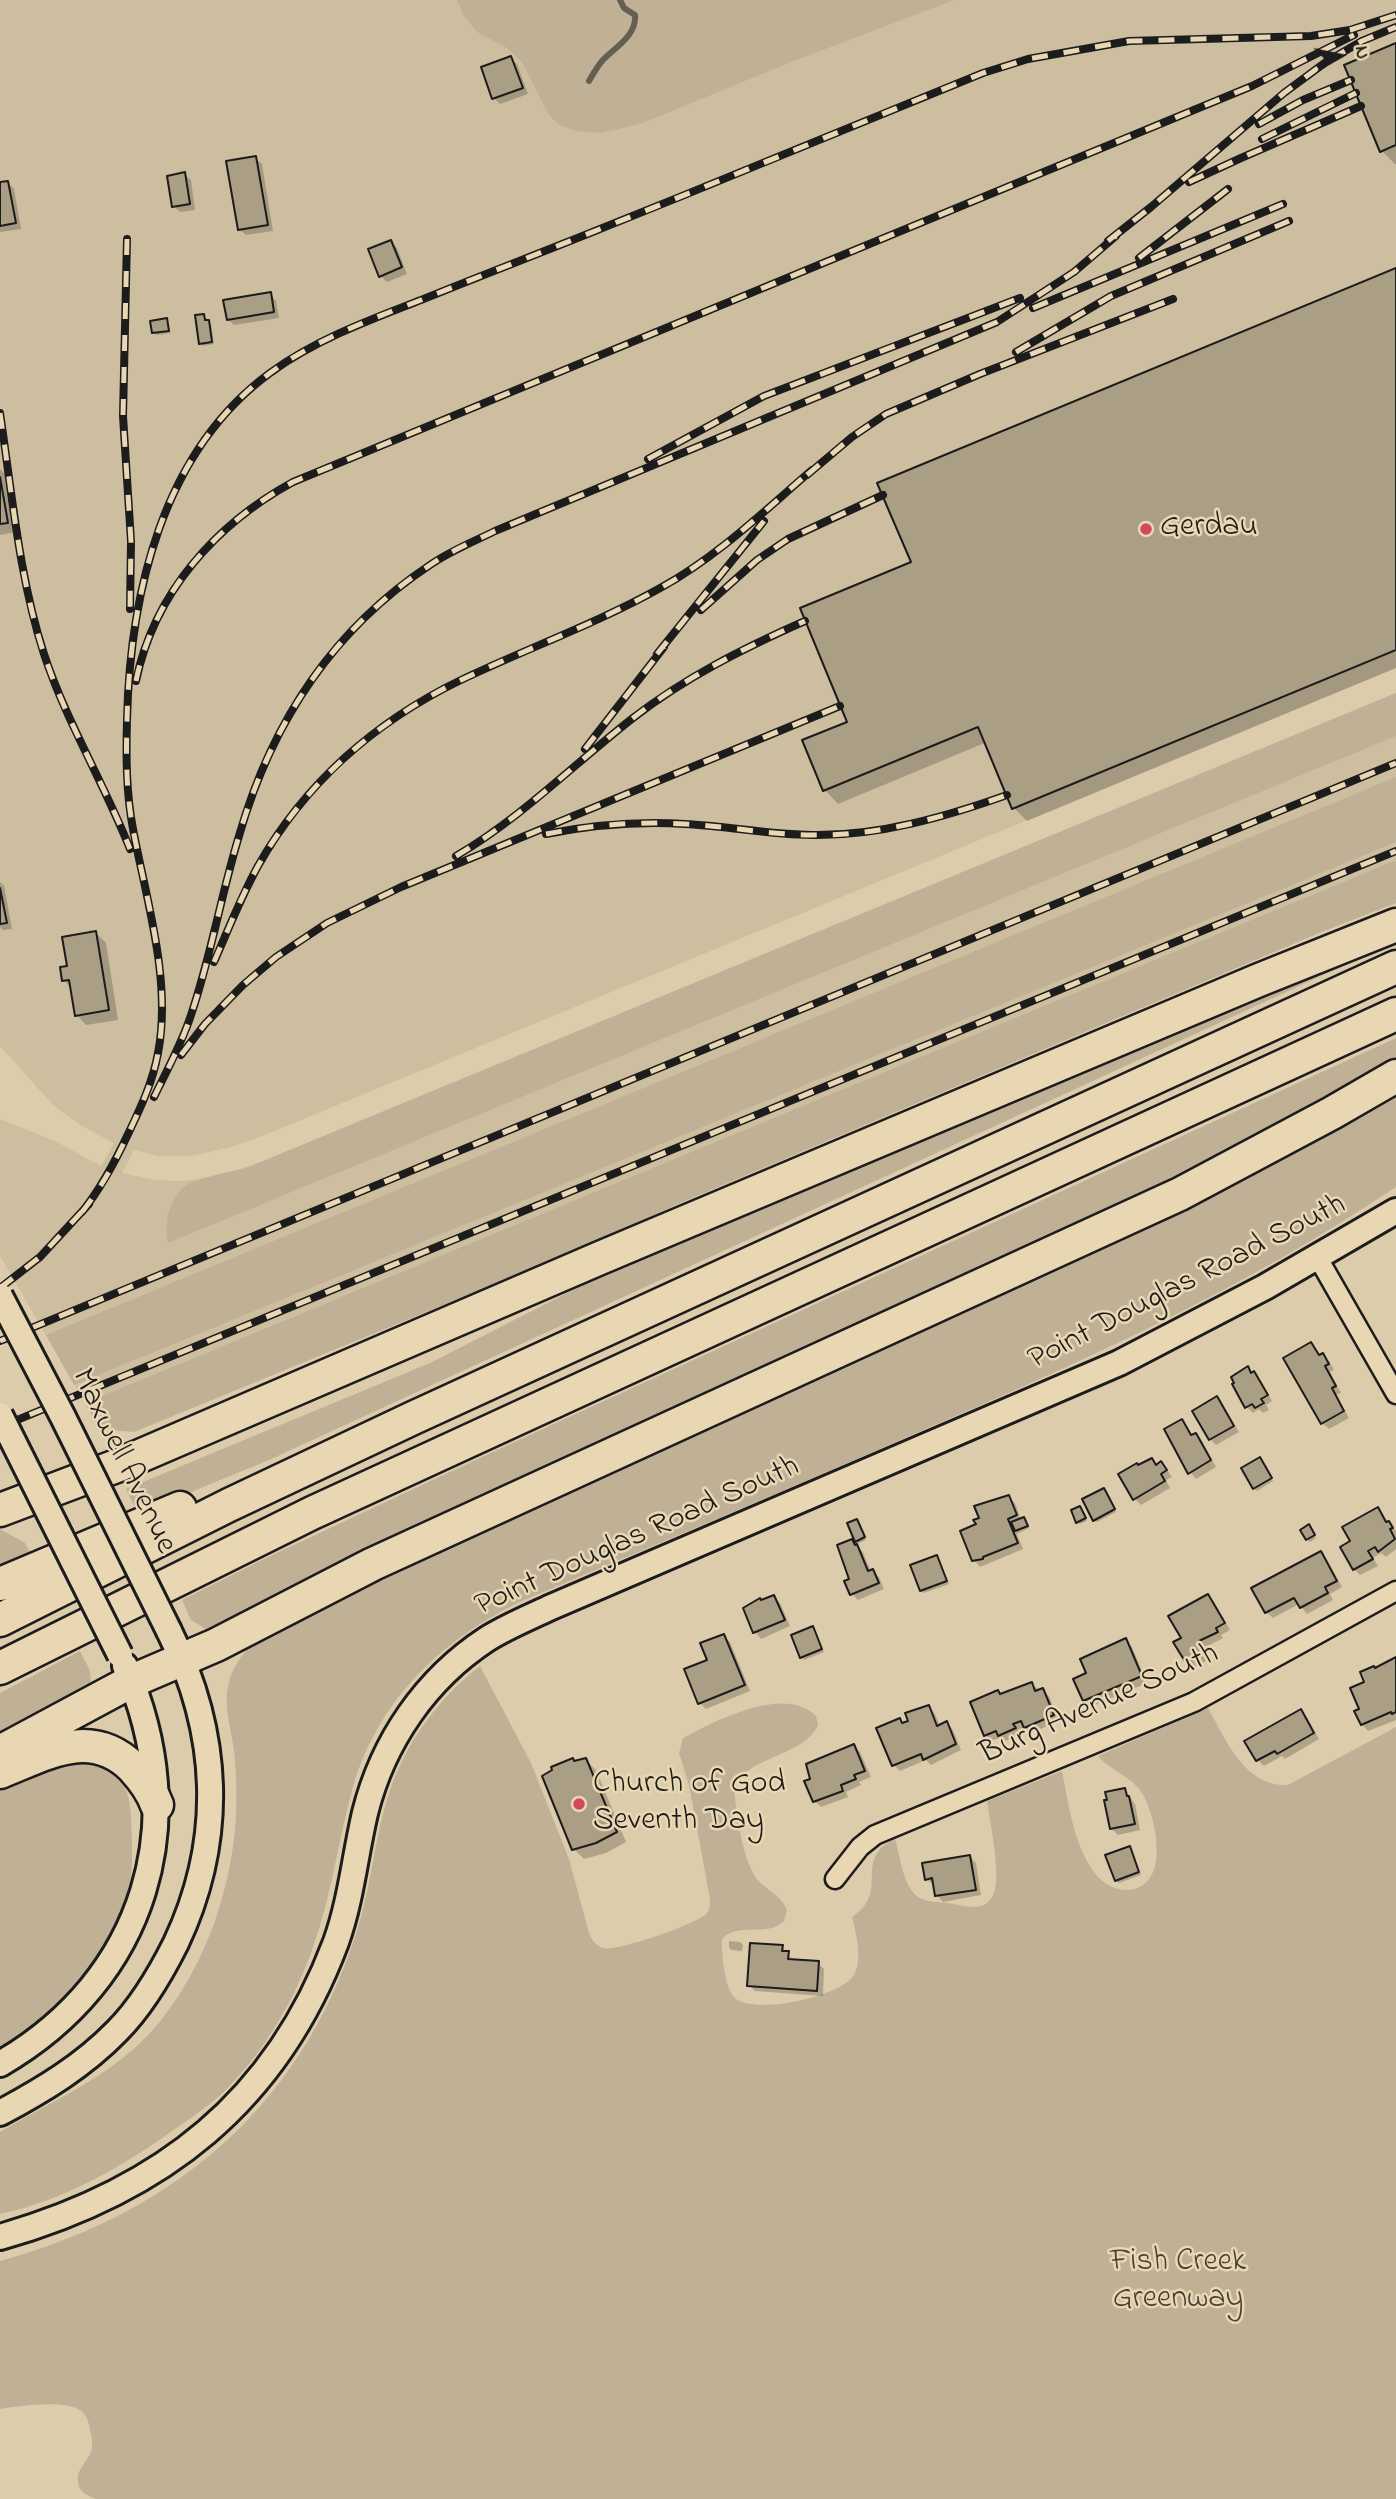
<!DOCTYPE html>
<style>
body{margin:0}
#map{position:relative;width:1396px;height:2499px;overflow:hidden;background:#ddccab;font-family:"Indie Flower",sans-serif}
canvas{display:block}
.north{position:absolute;left:1305px;top:21px;width:70px;height:70px;-webkit-text-stroke:5px #e9d7b4;paint-order:stroke;rotate:81deg;font-size:19px;font-weight:700;line-height:28px;text-align:center;color:#1c1c1c}
.north::after{content:'';display:block;margin:auto;width:24px;height:32px;background:#1c1c1c;clip-path:polygon(50% 0,100% 100%,50% 72%,0 100%)}
</style>
<div id="map">
<canvas width="1396" height="2499"></canvas>
<div class="north">N</div>
</div>
<script>
const context = document.querySelector('canvas').getContext('2d');
context.lineJoin = 'round';
function paint(path, color) { context.fillStyle = color; context.fill(path, 'evenodd'); }
function trace(path, color, width, dash) { context.strokeStyle = color; context.lineWidth = width; context.lineCap = dash ? 'butt' : 'round'; context.setLineDash(dash || []); context.stroke(path); }
function drawText(font, color, halo, rows, align = 'center') {
  context.font = font + ' "Indie Flower",sans-serif'; context.lineWidth = 5; context.setLineDash([]); context.textBaseline = 'middle'; context.strokeStyle = halo; context.fillStyle = color; for (const [text, x, y, turn = 0] of rows) {
    context.save(); context.translate(x, y); context.rotate((+turn || 0) * Math.PI / 180); context.textAlign = isNaN(turn) ? turn : align; if (halo) context.strokeText(text, 0, 0); context.fillText(text, 0, 0); context.restore();
  }
}
const built = new Path2D(`
 M0 0H1396V668L260 1137 231 1147 191 1156H157L134 1150 122 1173 155 1180 182 1181 225 1175 251 1166 1396 693V860L85 1403 0 1256V1119L55 1141 101 1166 114 1143 80 1125 53 1105 0 1046Z`);
const green = new Path2D(`
 M457 0H954L794 61 640 124 601 133 576 131 558 124 549 115 522 62 507 48 477 32 464 16Z
 M1396 693V736L168 1243C163 1219 171 1188 198 1180 215 1174 233 1172 251 1166Z
 M1396 777V842L1353 860 74 1385 46 1335Z
 M1396 860V903L1324 931 671 1207 592 1244 134 1432 99 1429 85 1403Z
 M1381 940 1384 947 269 1460 138 1514 126 1489 430 1363 622 1265Z
 M1396 1038V1065L1251 1147 211 1632 191 1620 182 1600 266 1558 484 1456Z
 M1396 1085V1187C1244 1289 1089 1359 921 1431 789 1489 655 1545 522 1601 441 1640 379 1699 353 1787 338 1840 332 1895 313 1947 297 1994 270 2042 236 2079 219 2099 197 2114 175 2129 122 2167 65 2200 0 2214V2132C55 2099 114 2076 157 2025 202 1971 228 1900 235 1830 237 1804 237 1777 234 1751 231 1729 223 1704 229 1682 234 1662 250 1644 265 1631Z
 M0 1529 25 1543 33 1558 0 1573Z
 M80 1651 90 1671 91 1685 0 1734V1693Z
 M480 1666 531 1763 569 1859 589 1933C592 1940 596 1946 603 1948 617 1952 696 1924 706 1914 710 1910 710 1905 710 1899L689 1785 679 1753 683 1738C714 1721 786 1684 816 1716L818 1725C805 1758 733 1758 735 1795 736 1816 744 1863 757 1879 767 1891 781 1895 787 1910L784 1921C767 1938 739 1921 722 1939 721 1952 725 1988 734 1997 751 2016 842 1997 854 1975 863 1959 856 1933 852 1917 892 1891 851 1859 895 1839 900 1855 902 1878 912 1891 921 1903 934 1901 947 1903 964 1905 985 1915 994 1893 1001 1874 990 1822 987 1801L1062 1771C1069 1804 1073 1843 1094 1872 1110 1895 1147 1899 1155 1866 1160 1844 1153 1812 1142 1793 1131 1776 1111 1771 1098 1756L1208 1708C1226 1740 1245 1787 1288 1785L1396 1727V2499H96C87 2495 79 2493 78 2481 76 2470 87 2462 91 2452 93 2445 92 2437 90 2430 89 2423 87 2415 81 2411 67 2399 18 2406 0 2409V2261C180 2212 309 2099 361 1917 372 1876 376 1833 389 1793 406 1742 438 1699 480 1666Z
 M92 1758C100 1763 112 1769 118 1776 132 1792 131 1818 132 1838 132 1855 133 1874 128 1891 109 1956 59 2016 0 2049V1783L38 1767Z`);
const shadow = new Path2D(`
 M1396 45V164H1395L1382 151Z
 M510 58 517 64 528 94 500 104 494 98Z
 M255 158 262 164 273 231 246 235 239 229Z
 M184 174 191 180 195 210 180 212 174 206Z
 M8 183 14 189 21 229 0 232V184Z
 M391 242 397 248 407 274 387 282 381 276Z
 M1396 270V668L1027 821 1014 808 987 742 838 804 825 790 913 563Z
 M270 294 276 301 279 318 234 325 228 319Z
 M204 316 211 324 214 344 203 346 200 343Z
 M166 320 171 333 157 335 154 333Z
 M0 469 7 476 16 532 0 535Z
 M0 882 4 886 12 929 3 930 0 927Z
 M96 933 106 943 118 1020 86 1025 77 1015 72 989 64 980 69 967Z
 M1311 1345 1320 1357 1322 1355 1329 1361 1334 1370 1330 1372 1341 1393 1336 1395 1349 1418 1329 1429 1322 1423 1286 1359Z
 M1247 1369 1260 1380 1272 1401 1266 1405 1269 1410 1263 1413 1259 1409 1253 1413 1247 1407 1237 1384Z
 M1217 1398 1223 1405 1239 1432 1216 1445 1210 1439Z
 M1182 1421 1193 1436 1196 1435 1202 1441 1216 1467 1196 1479 1190 1472Z
 M1151 1460 1157 1466 1161 1464 1167 1470 1172 1477 1166 1480 1170 1488 1141 1505 1135 1499 1139 1467Z
 M1262 1462 1273 1481 1257 1491 1254 1488Z
 M1106 1492 1116 1512 1097 1522 1094 1520Z
 M1008 1497 1015 1503 1021 1520 1026 1521 1029 1528 1017 1534 1023 1549 980 1567 974 1560 978 1525Z
 M1080 1508 1087 1521 1080 1524 1078 1522Z
 M1377 1509 1396 1531V1549L1386 1557 1381 1553 1373 1558 1378 1566 1360 1575 1354 1569 1353 1542Z
 M857 1521 866 1540 857 1544 849 1524Z
 M1311 1529 1316 1538 1310 1542 1307 1539Z
 M852 1541 863 1552 871 1572 879 1577 884 1589 858 1600 852 1594Z
 M1321 1554 1327 1560 1342 1587 1330 1594 1333 1600 1307 1614 1299 1604 1273 1618 1266 1612Z
 M937 1557 949 1584 924 1593 921 1591Z
 M1208 1596 1214 1602 1230 1630 1221 1635 1223 1638 1204 1648 1210 1659 1193 1668 1187 1662 1183 1639Z
 M774 1597 780 1603 790 1626 761 1639 755 1632 762 1602Z
 M812 1628 824 1652 804 1660 801 1657Z
 M723 1636 730 1642 750 1691 706 1709 700 1703Z
 M1125 1640 1132 1647 1147 1683 1090 1707 1084 1700 1088 1674Z
 M1396 1660V1720L1368 1731 1362 1724 1366 1683 1376 1670Z
 M1031 1684 1049 1696 1059 1721 1031 1733 1025 1727 1018 1730 1021 1735 1005 1741 1002 1737 991 1741 985 1735 998 1692 1002 1696Z
 M929 1707 935 1714 940 1726 947 1723 953 1730 961 1750 931 1765 926 1760 900 1771 894 1765 900 1720 904 1724Z
 M1300 1711 1307 1717 1319 1739 1285 1759 1282 1756 1264 1766 1258 1760Z
 M854 1746 860 1752 871 1777 859 1782 861 1785 846 1792 848 1797 821 1807 814 1801Z
 M586 1760 596 1770 626 1842 606 1853 584 1859 574 1849Z
 M1125 1790 1135 1804 1140 1830 1118 1835 1111 1828Z
 M1130 1848 1141 1875 1119 1883 1116 1880Z
 M970 1857 976 1863 981 1895 943 1902 937 1895 935 1885 926 1879Z
 M729 1941 740 1942 743 1945 742 1951 731 1950 729 1947Z
 M782 1947 794 1961 818 1963 824 1969 823 1996 755 1991 749 1985Z`);
const stream = new Path2D(`
 M589 81C593 74 597 67 602 61 614 48 637 36 635 15L624 8 620 0`);
const building = new Path2D(`
 M1396 43V145L1380 152 1344 65Z
 M511 56 523 88 492 99 481 67Z
 M256 156 268 225 238 230 226 161Z
 M185 172 190 204 172 207 167 176Z
 M8 181 16 223 0 226V182Z
 M391 240 402 267 379 277 368 249Z
 M1396 268V650L1012 809 978 727 823 791 802 740 847 722 800 608 911 562 877 483Z
 M271 292 274 312 227 320 223 300Z
 M204 314 205 320H209L212 342 199 344 195 315Z
 M167 318 169 331 152 333 150 321Z
 M0 477 8 523 0 524Z
 M0 888 7 923 0 924Z
 M96 931 109 1010 75 1016 69 980 62 981 60 967 67 966 62 937Z
 M1311 1342 1319 1355 1323 1353 1329 1364 1325 1366 1336 1386 1332 1388 1344 1411 1321 1424 1283 1358Z
 M1248 1366 1251 1373 1254 1371 1268 1395 1261 1399 1264 1403 1255 1408 1252 1404 1245 1408 1232 1384 1234 1383 1231 1377Z
 M1217 1396 1234 1426 1209 1440 1192 1411Z
 M1182 1419 1191 1435 1196 1433 1211 1460 1188 1474 1164 1429Z
 M1260 1457 1272 1478 1253 1489 1241 1468Z
 M1152 1458 1156 1465 1161 1461 1167 1470 1161 1474 1165 1481 1133 1500 1118 1474 1137 1463 1138 1465Z
 M1104 1488 1115 1509 1093 1521 1082 1499Z
 M1009 1495 1017 1515 1008 1519 1018 1543 983 1557V1559L972 1561 960 1531 976 1524 973 1520 979 1518 974 1506Z
 M1080 1506 1086 1518 1076 1523 1071 1510Z
 M1378 1507 1386 1522 1389 1521 1393 1528 1390 1529 1395 1539 1378 1552 1375 1547 1368 1551 1373 1559 1353 1570 1340 1547 1350 1541 1342 1527Z
 M1024 1517 1028 1526 1015 1531 1011 1522Z
 M857 1519 865 1537 855 1542 847 1523Z
 M1309 1524 1315 1535 1306 1540 1300 1530Z
 M852 1539 855 1545 857 1544 868 1571 873 1569 879 1583 850 1595 844 1581 849 1579 837 1545Z
 M1321 1551 1337 1581 1325 1587 1328 1593 1300 1608 1294 1598 1265 1613 1251 1588Z
 M937 1555 947 1581 920 1591 910 1565Z
 M1208 1594 1225 1623 1216 1628 1218 1632 1199 1641 1205 1652 1186 1663 1173 1642 1181 1638 1168 1616Z
 M774 1595 785 1620 753 1633 743 1608 760 1598 761 1600Z
 M813 1626 822 1649 800 1658 791 1635Z
 M724 1634 745 1685 698 1704 684 1669 707 1660 700 1643Z
 M1126 1638 1142 1676 1083 1701 1073 1679 1086 1673 1080 1659Z
 M1396 1657V1712L1392 1714 1391 1712 1361 1725 1354 1711 1359 1709 1350 1688 1364 1682 1360 1672 1374 1666 1375 1668Z
 M1032 1682 1035 1691 1043 1688 1054 1715 1024 1728 1021 1721 1013 1724 1016 1728 998 1736 996 1731 984 1736 970 1702 998 1690 1000 1694Z
 M929 1705 937 1726 947 1721 956 1744 923 1760 921 1754 892 1766 876 1728 900 1718 902 1723 908 1721 905 1713Z
 M1301 1709 1314 1733 1277 1754 1275 1751 1256 1761 1244 1741Z
 M854 1744 865 1771 854 1775 856 1779 841 1785 843 1791 813 1802 804 1781 810 1779 806 1764Z
 M573 1758 574 1761 586 1758 617 1832 596 1843 572 1850 542 1776 552 1770 551 1767Z
 M1125 1788 1127 1796H1129L1135 1824 1110 1829 1104 1800H1107L1105 1792Z
 M1130 1846 1139 1872 1115 1881 1105 1855Z
 M970 1855 976 1890 935 1896 932 1878 925 1880 922 1863Z
 M750 1943 783 1945 782 1951H789L788 1959 819 1961 817 1991 747 1986Z`);
const street = new Path2D(`
 M1318 1258 1396 1394
 M835 1879 860 1847 875 1835 1194 1702 1396 1591`);
const secondary = new Path2D(`
 M0 2064C147 1979 193 1821 125 1666
 M0 2113C43 2090 83 2066 117 2031 142 2006 160 1975 176 1943 225 1839 220 1733 169 1631
 M0 2237C162 2191 276 2102 336 1942 351 1900 355 1856 365 1813 383 1741 426 1679 487 1639 506 1627 528 1618 549 1608L1119 1363 1265 1287 1396 1211`);
const highway = new Path2D(`
 M0 1510 119 1465 600 1258 1259 980 1396 925
 M0 1584 180 1508
 M0 1620 229 1505 413 1418 1396 967
 M0 1668 312 1513 1396 1014
 M0 1752 132 1681 216 1645 373 1564 1180 1194 1332 1113 1396 1076
 M0 1772C46 1754 91 1726 133 1768 143 1779 152 1791 157 1805`);
const rail = new Path2D(`
 M1259 124 1303 100 1351 80
 M1262 139 1356 93
 M1189 182 1241 158 1361 106
 M127 239 123 416 131 541 130 609
 M1108 241 1151 207 1284 93 1326 62 1362 41 1396 27
 M1139 258 1228 189
 M1033 308 1283 204
 M1016 352 1111 296 1289 221
 M0 413C12 493 19 577 44 654 66 721 104 783 130 849
 M648 459 764 396 1020 298
 M807 475 852 437 886 414 980 374 1173 299
 M701 610 757 560 788 539 883 495
 M657 654 764 521
 M136 681C154 593 216 524 293 482L1252 86 1354 35
 M585 749 664 647
 M546 834C592 825 638 821 685 824 728 826 770 835 813 835 879 836 945 817 1007 795
 M456 856C521 818 574 764 633 718 686 677 744 648 805 621
 M214 962C228 930 241 897 258 866 305 783 376 721 461 680 528 648 598 623 662 587 718 556 764 511 812 470
 M181 1055 205 1024 243 985 276 957 327 923 401 887 840 706
 M154 1097C167 1070 182 1043 191 1015 211 956 221 895 239 836 271 724 332 630 430 565 450 551 473 542 495 531L997 322 1074 272 1116 236
 M82 1212C102 1187 116 1160 129 1132 141 1107 153 1081 158 1053 172 981 146 899 133 829 126 792 126 756 127 720 130 594 162 452 270 373 315 340 369 320 421 300 475 278 530 257 585 235 718 182 850 127 983 73L1028 59 1129 41 1311 36 1350 30 1396 15
 M0 1288 40 1257 89 1204
 M0 1341 1396 763
 M0 1427 1396 851`);
const secondaryBridge = new Path2D(`
 M0 1296 63 1417 169 1631
 M0 1415 120 1655`);
const markers = [
 [1146,529,7,"#d1495b"],
 [579,1804,7,"#d1495b"]
];
const poiNames = [
 ["Gerdau",1160,529],
 ["Church of God",593,1786],
 ["Seventh Day",593,1823]
];
const streetNames = [
 ["Point Douglas Road South",1188,1284,-27],
 ["Maxwell Avenue",122,1462,64],
 ["Point Douglas Road South",638,1538,-24],
 ["Burg Avenue South",1100,1706,-24]
];
const parkNames = [
 ["Fish Creek",1178,2264],
 ["Greenway",1178,2301]
];
paint(built, '#cebea0');
paint(green, '#c0b196');
paint(shadow, '#0003');
trace(stream, '#655f51', 6);
paint(building, '#aa9e85');
trace(building, '#1c1c1c', 2);
trace(street, '#1c1c1c', 23);
trace(secondary, '#1c1c1c', 30);
trace(highway, '#1c1c1c', 37);
trace(street, '#e9d7b4', 18);
trace(secondary, '#e9d7b4', 24);
trace(highway, '#e9d7b4', 32);
trace(rail, '#1c1c1c', 8);
trace(rail, '#e9d7b4', 5, [16]);
trace(secondaryBridge, '#1c1c1c', 30, []);
trace(secondaryBridge, '#e9d7b4', 24);
for (const [x, y, r, color] of markers) { const dot = new Path2D(); dot.arc(x, y, r, 0, 2 * Math.PI); context.fillStyle = color; context.fill(dot); trace(dot, '#e9d7b4', 2.5); }
drawText('32px', '#1c1c1c', '#e9d7b4', poiNames, 'left');
drawText('32px', '#1c1c1c', '#e9d7b4', streetNames);
drawText('32px', '#45413a', '#e9d7b4', parkNames);
</script>
